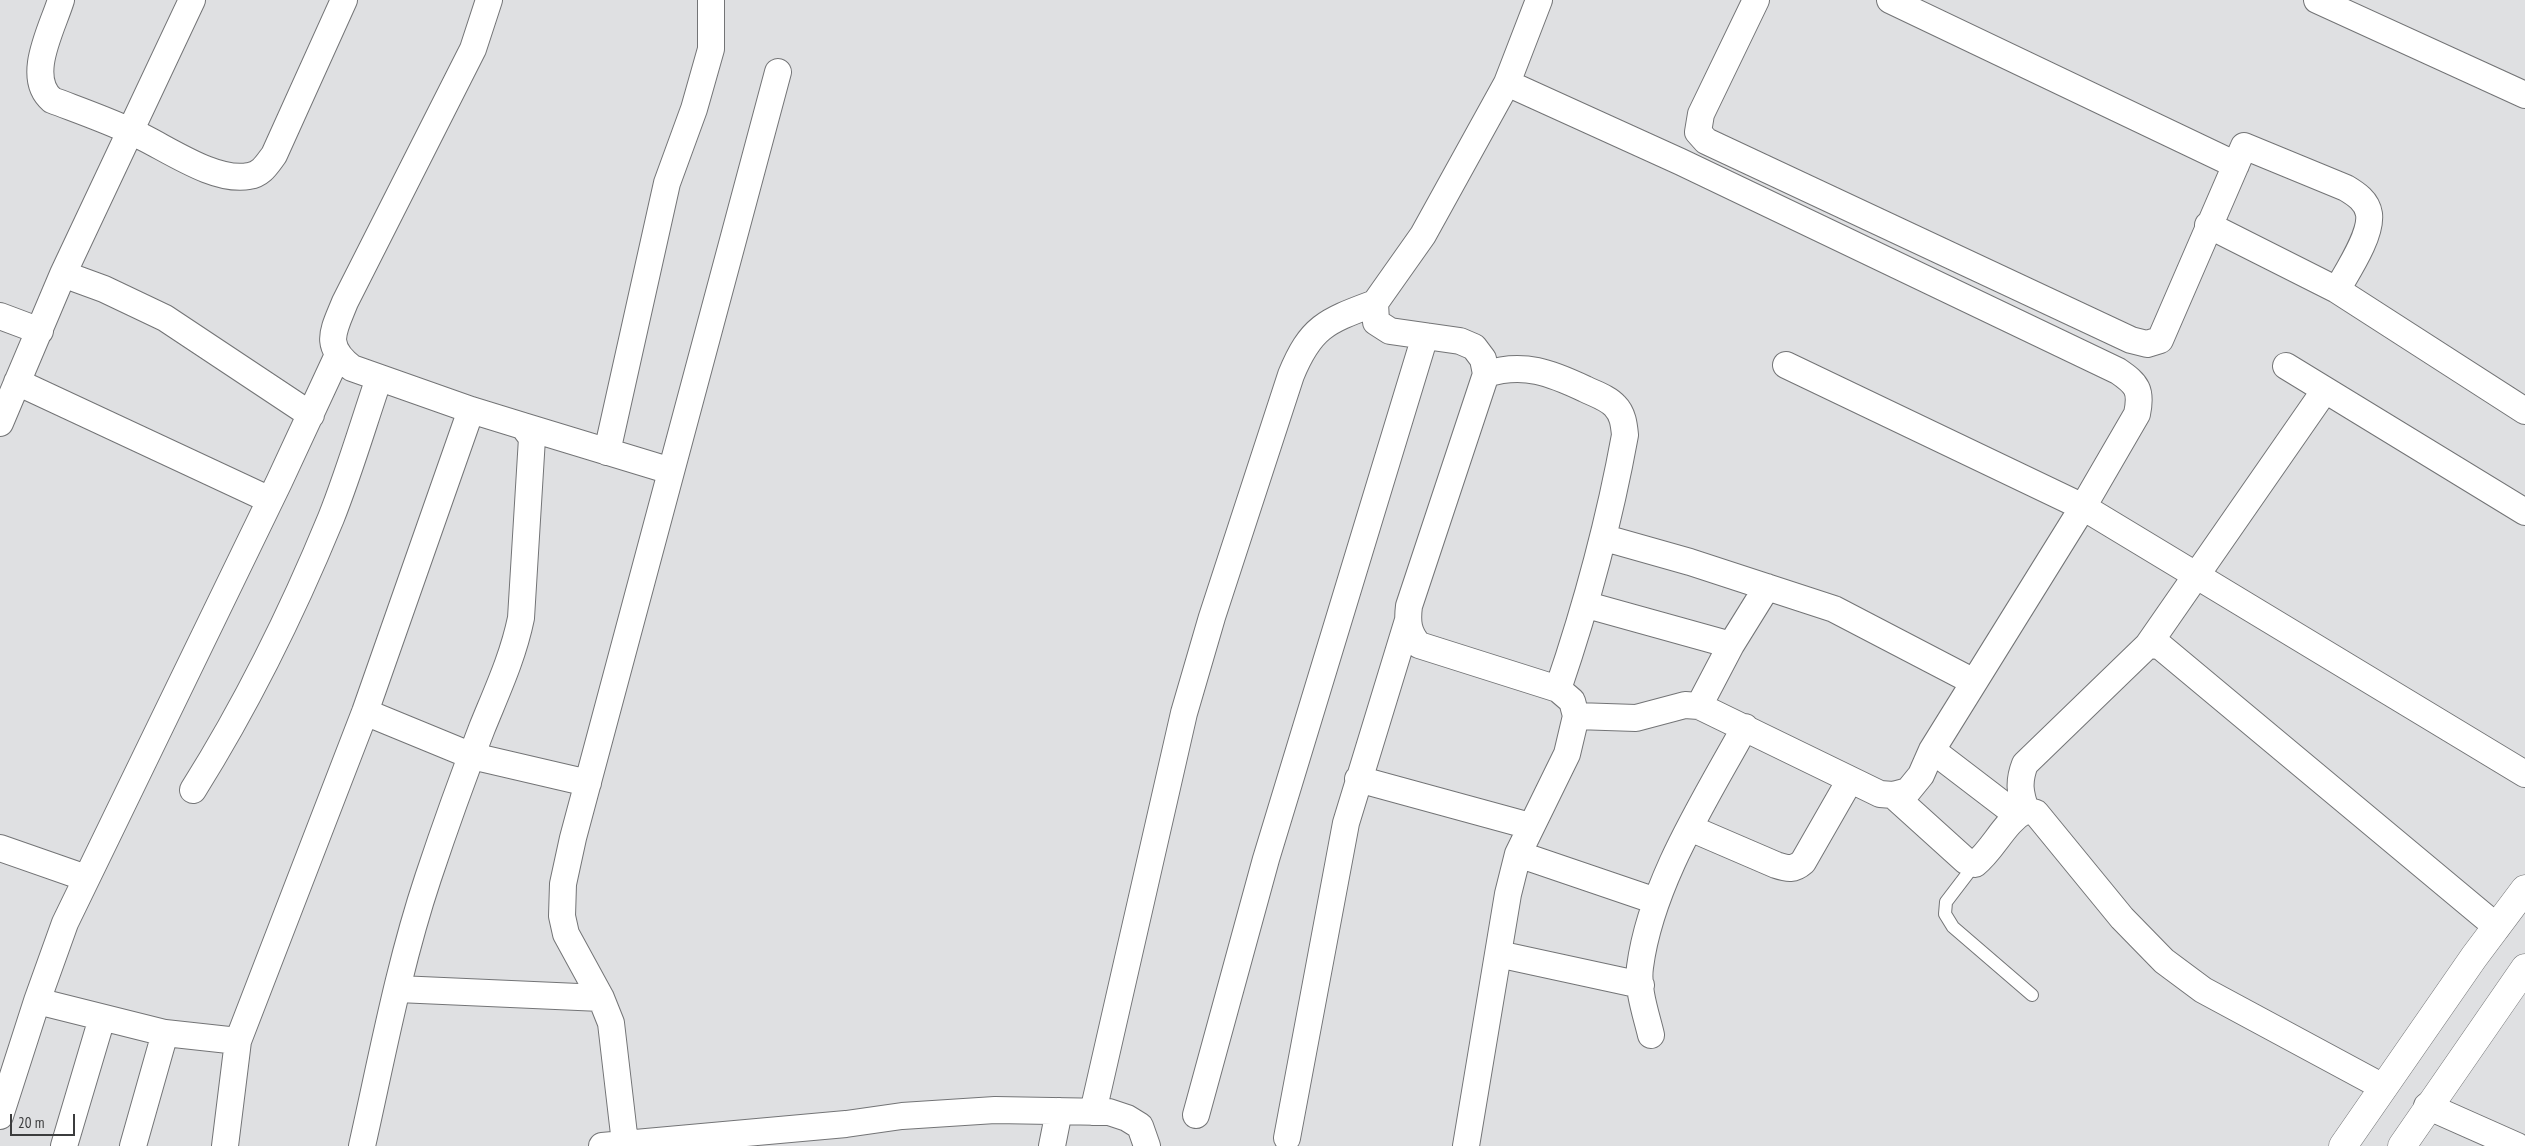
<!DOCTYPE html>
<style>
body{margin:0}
#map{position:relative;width:2525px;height:1146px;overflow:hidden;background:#dfe0e2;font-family:"PT Sans Narrow",sans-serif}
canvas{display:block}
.scale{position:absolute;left:10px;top:1114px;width:65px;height:22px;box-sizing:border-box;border:2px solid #3b3c3d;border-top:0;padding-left:6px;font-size:15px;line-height:18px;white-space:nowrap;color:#3b3c3d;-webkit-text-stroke:4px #dfe0e2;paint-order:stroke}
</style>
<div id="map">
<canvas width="2525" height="1146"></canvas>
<div class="scale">20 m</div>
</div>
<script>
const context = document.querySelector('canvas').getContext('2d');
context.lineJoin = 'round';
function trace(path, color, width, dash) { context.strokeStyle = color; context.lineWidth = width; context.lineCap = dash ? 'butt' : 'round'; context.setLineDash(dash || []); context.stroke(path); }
const service = new Path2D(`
 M1975 864 1946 902 1945 914 1953 927 2032 995`);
const minor = new Path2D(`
 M61 0C52 29 25 77 52 100 78 110 104 119 130 131 163 145 213 183 249 176 262 174 267 164 274 155L344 0
 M1756 0 1701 114 1698 132 1706 141 2131 340 2147 344 2160 340 2244 146 2346 188C2356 194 2367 201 2369 214 2372 235 2347 272 2337 290L2208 225
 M1890 0 2236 165
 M2317 0 2525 95
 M1507 83 1681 162 2118 371C2137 384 2142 390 2137 414L2083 507 1932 750 1921 775 1908 791 1893 795 1880 794 1699 706 1685 705 1636 718 1576 716
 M63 274 104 289 165 318 311 415
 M2337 290 2525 411
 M0 316 40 331
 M1786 365 2083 507 2525 774
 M2286 366 2525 512
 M1486 374C1524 362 1551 373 1585 389 1595 394 1608 398 1615 406 1623 414 1624 425 1625 435 1609 523 1587 604 1558 689
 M17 382 270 500
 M0 423 63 274 192 0
 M523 426 671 471
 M607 452 667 183 694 109 711 49V0
 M1605 538 1690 562 1834 609 1974 682
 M1587 605 1731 645
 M2148 645 2325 390
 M1699 706 1731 645 1767 587
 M365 712 472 756 588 783
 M1932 750 2017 815
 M1358 779 1530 826
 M193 790C247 704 292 613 331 518 349 473 363 425 379 378
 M1893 795 1966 861 1975 864C1994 849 2004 822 2026 810L2036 813 2122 918 2164 961 2203 990 2383 1087
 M2026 810C2020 793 2018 782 2025 764L2148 645 2160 646 2497 927
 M1690 828 1776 865C1788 869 1794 870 1803 862L1850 780
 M0 848 86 878
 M1518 854 1656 901
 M1498 954 1641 985
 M398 989 601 998
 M37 1001 165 1033 238 1041
 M1651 1035C1646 1014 1637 989 1640 967 1651 883 1705 800 1745 727
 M2427 1106 2517 1146
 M1093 1112 1184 713 1212 617 1291 375C1311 326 1327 321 1375 303
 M1196 1115 1266 859 1425 336
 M0 1116 37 1001 65 923 279 482 337 357
 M1287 1138 1346 823 1408 620
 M625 1143 611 1023 601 998 566 934 562 916 563 884 573 838 778 72
 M64 1146 102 1018
 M133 1146 165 1033
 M225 1146 238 1041 365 712 471 410
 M362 1146C382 1057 399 965 428 878 445 827 463 777 482 728 497 691 513 657 521 618L532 438 523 426 471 410 352 368C323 345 333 332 345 302L473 49 489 0
 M602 1146 846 1124 902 1116 995 1110 1109 1112 1127 1118 1140 1126 1147 1146
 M1052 1146 1059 1111
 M1466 1146 1508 894 1518 854 1567 754 1576 716 1572 701 1558 689 1419 645C1408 633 1407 622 1409 606L1486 374 1483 359 1474 347 1460 341 1390 331 1376 322 1375 303 1423 235 1507 83 1539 0`);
const trunk = new Path2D(`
 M2343 1146 2474 957 2525 889
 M2402 1146 2525 968`);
trace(service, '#737476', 14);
trace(minor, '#737476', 28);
trace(trunk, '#737476', 29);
trace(service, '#fff', 12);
trace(minor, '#fff', 26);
trace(trunk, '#fff', 28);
</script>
